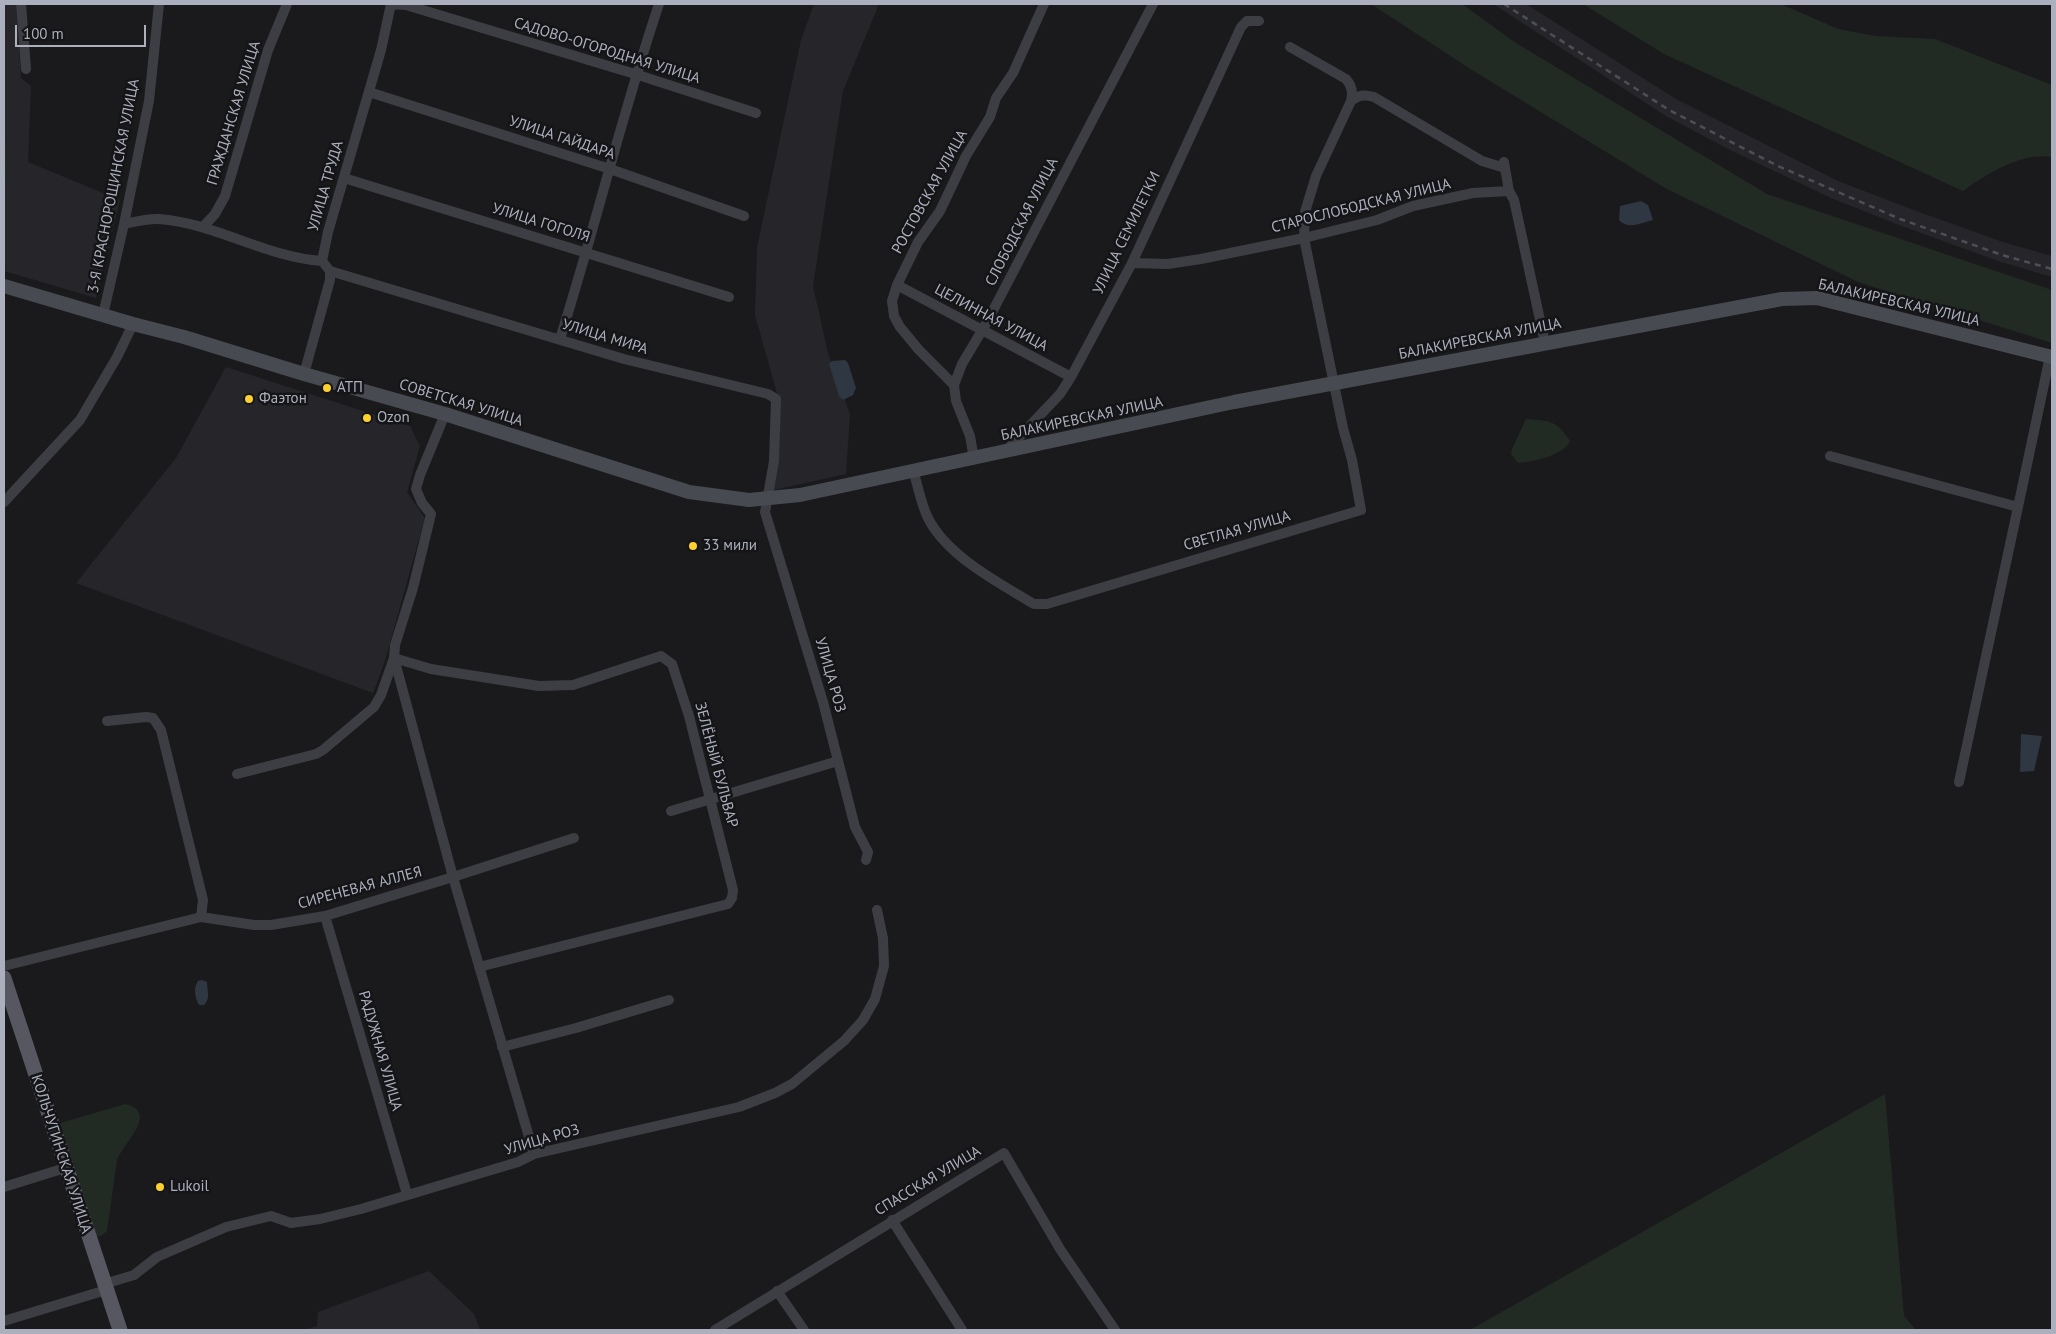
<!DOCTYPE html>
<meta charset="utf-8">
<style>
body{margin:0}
#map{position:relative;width:2056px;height:1334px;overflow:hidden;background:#1a1a1c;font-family:"PT Sans",sans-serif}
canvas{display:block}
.frame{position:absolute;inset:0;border:5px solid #acafbd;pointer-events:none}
.scale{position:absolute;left:15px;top:25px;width:131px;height:22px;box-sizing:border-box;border:2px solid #acafbd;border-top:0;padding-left:6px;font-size:15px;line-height:18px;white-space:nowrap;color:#acafbd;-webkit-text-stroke:4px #151517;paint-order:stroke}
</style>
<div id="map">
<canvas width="2056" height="1334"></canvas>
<div class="frame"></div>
<div class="scale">100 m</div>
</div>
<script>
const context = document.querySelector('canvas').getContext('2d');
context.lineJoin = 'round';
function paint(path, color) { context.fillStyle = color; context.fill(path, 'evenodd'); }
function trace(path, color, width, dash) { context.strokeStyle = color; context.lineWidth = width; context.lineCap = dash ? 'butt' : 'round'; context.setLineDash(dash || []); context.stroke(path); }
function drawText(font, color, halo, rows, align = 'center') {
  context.font = font + ' "PT Sans",sans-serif'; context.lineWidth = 5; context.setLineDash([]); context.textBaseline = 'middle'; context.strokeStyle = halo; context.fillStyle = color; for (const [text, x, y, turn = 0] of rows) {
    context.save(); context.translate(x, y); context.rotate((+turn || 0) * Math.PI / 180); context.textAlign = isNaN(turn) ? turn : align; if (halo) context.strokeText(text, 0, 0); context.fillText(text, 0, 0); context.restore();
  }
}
const built = new Path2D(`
 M4 4H16L21 78 31 86 28 162 120 200 96 298 4 271Z
 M814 4H879L843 91 813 286 828 353 850 414 846 474 774 490 780 404 755 315 757 247 801 40Z
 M1493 4H1526L1676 99 1838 181 1911 209 2003 242 2052 256V277L1998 261 1899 225 1831 198 1730 150 1666 116Z
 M226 367 410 426 420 446 407 492 425 518 384 664 373 693 76 583 176 458Z
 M429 1271 474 1314 480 1330H304L317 1326 318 1312Z`);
const green = new Path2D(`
 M1371 4H1462L1516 43 1767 194 2052 290V343L1858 282 1665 188 1472 70Z
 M1583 4H1781L1838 29 1876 36 1935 39 2052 85V157C2021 152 1987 174 1963 191L1664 54Z
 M4 99 8 179H4Z
 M1526 419C1551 421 1556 420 1570 441 1565 455 1532 462 1518 463L1511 454 1512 449Z
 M1885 1094 1904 1316 1916 1330H1470Z
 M125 1104C160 1112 123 1144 117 1160L107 1231 101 1236 94 1237 57 1124Z`);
const water = new Path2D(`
 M1641 201 1648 205 1653 220C1641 223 1628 230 1619 220L1620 206Z
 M845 360 848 363 856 388 853 395 843 400 839 396 829 364 832 361Z
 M2021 734 2042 736 2034 771 2020 772Z
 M202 980 207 982C207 991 211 998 204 1005H199C195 998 193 988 198 981Z`);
const street = new Path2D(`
 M21 4 26 69
 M390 4 406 5 635 74 756 113
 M1290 47 1346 79C1352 86 1353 92 1351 101 1359 95 1364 94 1374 97L1482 161 1505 168
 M369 92 610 169 744 216
 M1504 162 1509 191 1514 200 1545 343
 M344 178 729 297
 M124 224C135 222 148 218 159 219 215 223 265 257 322 261
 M203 227 215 214 225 196 268 50 287 4
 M1132 263 1168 264 1201 259 1304 238 1377 220 1413 206 1473 193 1509 191
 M330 271 624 359 768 394 776 399 774 461 765 512 823 702 855 827 868 852 866 860
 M897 285 1071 377
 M103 315 124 224 149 101 159 4
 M560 339C595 228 622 114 659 4
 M304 374 330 280V271L322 261 328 232 381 50 391 4
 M954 385 919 350 900 327 894 316 892 301 897 285 918 242 940 211 966 156 990 117 996 98 1013 73 1044 4
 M445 414 420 475 416 489 422 503 431 514 413 588 395 645 394 658 453 877 534 1154
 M1005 452 1060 394 1071 377 1132 263 1241 27 1247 21H1259
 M1830 456 2018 507 2050 356
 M974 459 970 436 956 401 954 385 962 364 987 322 1153 4
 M913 470C918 486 921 504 928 518 947 556 999 583 1034 604H1047L1361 510 1352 460 1343 428 1304 238 1305 212 1316 176 1351 101
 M4 502 80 420 117 357 133 324
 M107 721 146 717 153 718 161 730 203 900 201 917
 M237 774 316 754 323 750 374 707 381 695 394 658 431 669 539 686 573 685 661 656 672 664 689 716 733 890 732 898 728 904 479 967
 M1959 782 2018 507
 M671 811 838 761
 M325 916 407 1194
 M4 966 201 917 254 925H271L325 916 453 877 574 838
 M502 1047 576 1028 669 1000
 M4 1187 65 1168
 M892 1220 962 1330
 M104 1284 134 1275 157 1257 226 1227 271 1216 291 1223 320 1219 361 1209 518 1162 534 1154 739 1107 775 1093 792 1084 844 1041 863 1020 875 999 884 966 883 938 877 910
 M777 1291 804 1330
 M4 1321 106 1290
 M715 1330 1004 1153 1060 1249 1115 1330`);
const secondary = new Path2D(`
 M4 286 133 324 184 337 304 374 445 414 689 492 749 500 800 495 1234 402 1782 299 1817 298 2052 357`);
const primary = new Path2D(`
 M4 978 120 1330`);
const rail = new Path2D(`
 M1504 4 1669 110 1778 166 1900 219 2002 255 2052 269`);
const markers = [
 [327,388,5,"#fdd031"],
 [249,399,5,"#fdd031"],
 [367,418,5,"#fdd031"],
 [693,546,5,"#fdd031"],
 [160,1187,5,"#fdd031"]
];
const streetNames = [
 ["САДОВО-ОГОРОДНАЯ УЛИЦА",607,51,17],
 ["ГРАЖДАНСКАЯ УЛИЦА",234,113,-73],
 ["УЛИЦА ГАЙДАРА",562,138,18],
 ["3-Я КРАСНОРОЩИНСКАЯ УЛИЦА",114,186,-79],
 ["УЛИЦА ТРУДА",326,186,-74],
 ["РОСТОВСКАЯ УЛИЦА",930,192,-61],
 ["СТАРОСЛОБОДСКАЯ УЛИЦА",1361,206,-14],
 ["СЛОБОДСКАЯ УЛИЦА",1022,222,-63],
 ["УЛИЦА ГОГОЛЯ",541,223,17],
 ["УЛИЦА СЕМИЛЕТКИ",1127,233,-64],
 ["БАЛАКИРЕВСКАЯ УЛИЦА",1899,303,13],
 ["ЦЕЛИННАЯ УЛИЦА",991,318,28],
 ["УЛИЦА МИРА",605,337,17],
 ["БАЛАКИРЕВСКАЯ УЛИЦА",1480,339,-11],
 ["СОВЕТСКАЯ УЛИЦА",461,403,17],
 ["БАЛАКИРЕВСКАЯ УЛИЦА",1082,419,-12],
 ["СВЕТЛАЯ УЛИЦА",1237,531,-16],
 ["УЛИЦА РОЗ",830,675,74],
 ["ЗЕЛЁНЫЙ БУЛЬВАР",716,765,75],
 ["СИРЕНЕВАЯ АЛЛЕЯ",360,888,-15],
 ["РАДУЖНАЯ УЛИЦА",380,1051,74],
 ["УЛИЦА РОЗ",542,1140,-16],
 ["КОЛЬЧУГИНСКАЯ УЛИЦА",61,1154,72],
 ["СПАССКАЯ УЛИЦА",928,1181,-31]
];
const poiNames = [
 ["АТП",337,388],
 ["Фаэтон",259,399],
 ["Ozon",377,418],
 ["33 мили",703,546],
 ["Lukoil",170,1187]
];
paint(built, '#26262a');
paint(green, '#212b24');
paint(water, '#2e3742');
trace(street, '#3d3d44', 10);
trace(secondary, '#484a52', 14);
trace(primary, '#565761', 15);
trace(rail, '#4d4f57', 2.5, [6, 5]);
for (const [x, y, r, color] of markers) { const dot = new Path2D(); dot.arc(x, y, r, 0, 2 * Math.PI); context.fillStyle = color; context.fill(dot); trace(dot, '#151517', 2); }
drawText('15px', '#acafbd', '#151517', streetNames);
drawText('15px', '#acafbd', '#151517', poiNames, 'left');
</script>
